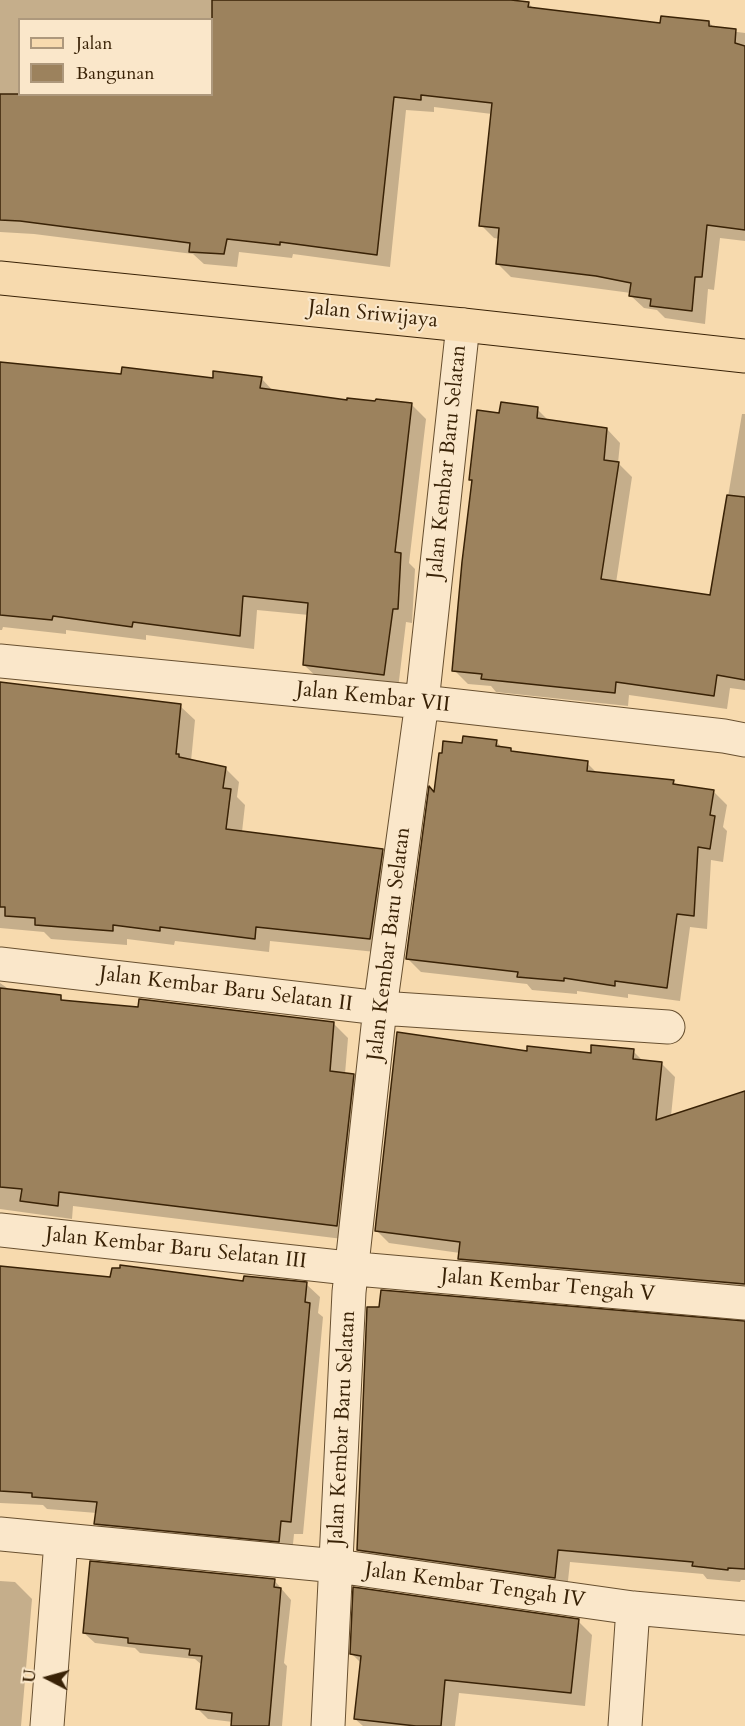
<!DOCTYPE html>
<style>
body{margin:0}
#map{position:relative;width:745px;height:1726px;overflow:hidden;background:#f7daae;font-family:Cardo,serif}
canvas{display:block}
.legend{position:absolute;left:18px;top:18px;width:195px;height:78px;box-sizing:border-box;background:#fae7ca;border:2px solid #ad987c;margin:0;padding:8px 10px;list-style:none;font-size:18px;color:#392206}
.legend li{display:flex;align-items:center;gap:12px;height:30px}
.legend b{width:30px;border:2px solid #ad987c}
.north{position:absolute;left:18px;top:1648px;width:60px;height:60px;-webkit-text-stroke:4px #fae7ca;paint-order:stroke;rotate:276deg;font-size:16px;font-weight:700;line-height:24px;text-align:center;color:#392206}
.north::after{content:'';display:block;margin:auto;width:21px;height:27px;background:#392206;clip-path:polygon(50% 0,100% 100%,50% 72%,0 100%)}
</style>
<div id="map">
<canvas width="745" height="1726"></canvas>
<ul class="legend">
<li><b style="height:8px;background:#f7daae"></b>Jalan</li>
<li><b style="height:16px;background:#9c825d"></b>Bangunan</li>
</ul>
<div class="north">U</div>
</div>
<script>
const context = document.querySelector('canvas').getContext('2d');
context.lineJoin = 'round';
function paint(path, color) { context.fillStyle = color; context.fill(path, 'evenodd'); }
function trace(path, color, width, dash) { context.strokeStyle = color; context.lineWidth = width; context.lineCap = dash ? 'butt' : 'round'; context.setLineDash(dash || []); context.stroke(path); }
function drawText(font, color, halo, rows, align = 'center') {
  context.font = font + ' Cardo,serif'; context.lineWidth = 4.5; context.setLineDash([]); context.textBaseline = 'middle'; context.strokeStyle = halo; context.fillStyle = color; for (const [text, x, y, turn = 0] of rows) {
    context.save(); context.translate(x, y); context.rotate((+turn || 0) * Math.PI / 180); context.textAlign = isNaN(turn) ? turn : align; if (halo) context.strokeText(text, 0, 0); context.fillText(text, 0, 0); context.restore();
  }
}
const shadow = new Path2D(`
 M0 0H498L528 3 534 9 662 24 709 22 715 29 745 33V241L720 238 714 290 708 289 705 324 665 318 657 310 644 308 630 295 631 293 511 277 497 263 500 239 494 238 481 225 492 114 434 107V112L406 110 390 267 293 254 292 258 239 252 237 267 204 264 193 254 34 234 0 232ZM20 20H212V94H20Z
 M0 363 123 376 214 379 261 378 274 392 348 402 412 405 426 419 409 563 415 569 412 623 406 622 398 689 319 679 304 665 309 615 257 610 254 649 146 635V640L66 630V634L3 627 2 630H0Z
 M537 409 550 422 607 429 620 443 618 463 632 477 616 583 711 597 742 414H745V690L730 688 727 709 629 695 628 706 496 692 491 686 468 684 454 670 474 482 471 479 501 415Z
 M0 693 180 706 195 720 191 761 225 768 239 782 237 797 245 805 242 832 382 851 397 865 385 953 270 941 269 952 175 941 174 945 127 939V945L51 939 44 932 0 928Z
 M496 741 503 749 510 750 514 753 587 763 598 774 673 781 678 786 713 791 727 805 723 827 727 831 723 862 711 860 707 929 690 927 680 1001 628 994V998L577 991V994L532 990 527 984 421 972 407 958 435 794 463 744Z
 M0 983 10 990 60 997 66 1002 333 1023 348 1038 345 1074 353 1075 368 1090 351 1240 73 1206 72 1219 0 1209Z
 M633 1051 644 1062 662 1064 675 1077 671 1116 745 1093V1296L473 1272 459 1258 460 1253 389 1243 376 1230 528 1053 593 1054Z
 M0 1267 112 1279 306 1284 320 1297 318 1313 323 1317 303 1534H294L292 1554 109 1537 96 1524 97 1513 47 1509 43 1505 0 1503Z
 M745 1323V1580H741L740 1582 707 1579 703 1574 570 1562 567 1590 371 1563 358 1549Z
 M274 1580 291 1600 284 1663 287 1666 282 1726H232L233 1722 208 1719 198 1709 202 1665 195 1659 140 1653 135 1648 95 1643 84 1633Z
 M0 1581 15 1582 32 1599 21 1726H0Z
 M578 1621 592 1635 585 1706 459 1693 455 1726H363L355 1719 361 1663 352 1654Z`);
const building = new Path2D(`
 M212 0H511L529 2 528 7 660 23 661 16 709 21V26L736 29 735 43 745 46V230L707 225 702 277H695L692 311 650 306 651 299 629 296 631 283 596 276 496 264 499 228 479 226 492 103 421 95V100L394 97 377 255 280 242V245L227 239 224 254 189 252 190 243 20 221 0 220V94H212Z
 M0 362 121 374 122 367 213 378V371L262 377 260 388 347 400V398L375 401 376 399 412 403 395 552 401 553 398 609H393L384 675 303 665 308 603 243 596 240 636 133 622 132 627 53 616 52 620 0 615Z
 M501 402 538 407 537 418 607 428 604 460 619 462 601 579 710 595 727 495 745 497V680L717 675 714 696 616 682 615 693 481 679 482 674 452 671 462 562 472 480H469L477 410 499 413Z
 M0 682 181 704 176 754H179V757L226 767 223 788 231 789 226 829 383 849 370 939 256 927 255 939 160 927V931L113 925V931L35 925V918L5 916V907H0Z
 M463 736 497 740 496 746 511 748V751L588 761 587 771 674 780 673 784 714 790 710 815 715 816 710 849 698 847 694 916 677 914 667 988 615 981V986L564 978V981L517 977 518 972 406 959 429 786 434 792 439 753H442L443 741 462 743Z
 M0 988 61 995V1000L138 1007 139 999 334 1022 330 1071 354 1074 337 1226 59 1192 58 1206 20 1201 22 1189 0 1187Z
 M397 1032 527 1051V1046L591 1053V1045L634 1049 633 1059 662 1062 656 1120 745 1091V1284L458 1259 460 1242 375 1231Z
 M120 1265 243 1281 244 1276 307 1282 305 1302 310 1303 291 1522 281 1521 279 1542 94 1524 97 1502 32 1497V1493L0 1491V1266L110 1277 112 1268H120Z
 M381 1290 745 1321V1569L728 1568V1570L692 1566 693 1562 558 1550 555 1578 357 1550 367 1307H379Z
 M90 1561 275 1579 274 1587 281 1588 269 1726H231L232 1713 196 1709 202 1656 189 1655 190 1649 128 1643V1638L83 1633Z
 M353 1587 579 1619 571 1693 445 1680 441 1726H416L354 1719 361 1656 350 1654Z`);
const minor = new Path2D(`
 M0 661 422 702 724 736 745 740
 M0 964 380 1008 668 1027
 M0 1230 357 1269 745 1303
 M0 1534 337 1566 633 1608 745 1618
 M47 1726 61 1541
 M328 1726 349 1292 380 1008 422 702 463 325
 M625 1726 633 1608`);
const major = new Path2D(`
 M0 278 463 325 745 356`);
const streetNames = [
 ["Jalan Sriwijaya",373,315,6],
 ["Jalan Kembar Baru Selatan",448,462,-84],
 ["Jalan Kembar VII",373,698,6],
 ["Jalan Kembar Baru Selatan",390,944,-83],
 ["Jalan Kembar Baru Selatan II",226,990,7],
 ["Jalan Kembar Baru Selatan III",176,1249,6],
 ["Jalan Kembar Tengah V",548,1286,5],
 ["Jalan Kembar Baru Selatan",343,1428,-87],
 ["Jalan Kembar Tengah IV",475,1586,8]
];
paint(shadow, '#0003');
paint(building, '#9c825d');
trace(building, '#392206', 1.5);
trace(minor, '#685030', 35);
trace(major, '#392206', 35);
trace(minor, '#fae7ca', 33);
trace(major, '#f7daae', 33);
drawText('21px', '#392206', '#fae7ca', streetNames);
</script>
